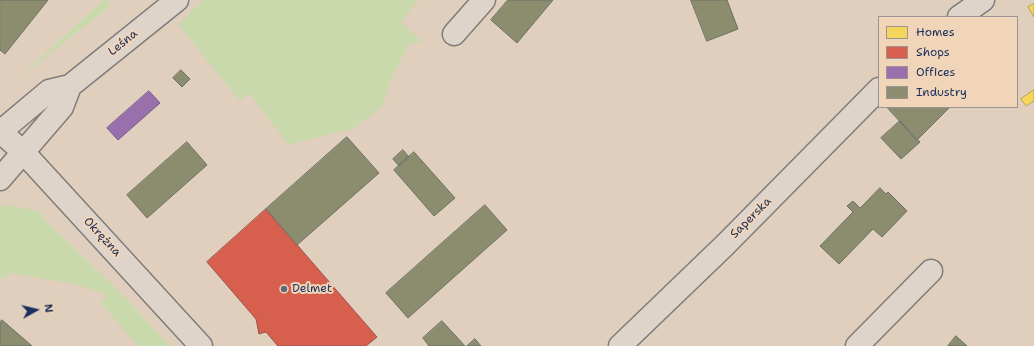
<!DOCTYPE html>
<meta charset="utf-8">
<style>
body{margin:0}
#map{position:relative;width:1034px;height:346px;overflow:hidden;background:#dfcfbc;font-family:"Shantell Sans",sans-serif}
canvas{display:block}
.legend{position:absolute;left:878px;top:16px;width:140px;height:92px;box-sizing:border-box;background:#f1d5b8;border:1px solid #9b9394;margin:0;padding:5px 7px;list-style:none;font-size:12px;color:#1b2f5e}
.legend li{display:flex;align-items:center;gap:8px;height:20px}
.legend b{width:20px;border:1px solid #9b9394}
.north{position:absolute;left:16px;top:290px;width:40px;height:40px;-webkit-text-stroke:3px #f1d5b8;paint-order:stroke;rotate:82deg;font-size:11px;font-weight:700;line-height:16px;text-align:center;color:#1b2f5e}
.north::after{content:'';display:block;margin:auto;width:14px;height:18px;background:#1b2f5e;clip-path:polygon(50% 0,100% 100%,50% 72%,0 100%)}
</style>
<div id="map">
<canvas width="1034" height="346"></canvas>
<ul class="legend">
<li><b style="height:11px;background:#f6d55c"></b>Homes</li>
<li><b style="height:11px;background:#d6604d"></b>Shops</li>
<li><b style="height:11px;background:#9970ab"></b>Offices</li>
<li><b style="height:11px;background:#8c8c6e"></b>Industry</li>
</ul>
<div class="north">N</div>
</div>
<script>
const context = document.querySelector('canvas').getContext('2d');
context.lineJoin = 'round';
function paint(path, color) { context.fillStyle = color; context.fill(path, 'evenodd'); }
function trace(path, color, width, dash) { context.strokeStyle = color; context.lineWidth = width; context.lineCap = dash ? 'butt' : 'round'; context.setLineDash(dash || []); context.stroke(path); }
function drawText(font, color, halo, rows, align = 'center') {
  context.font = font + ' "Shantell Sans",sans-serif'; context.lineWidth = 4; context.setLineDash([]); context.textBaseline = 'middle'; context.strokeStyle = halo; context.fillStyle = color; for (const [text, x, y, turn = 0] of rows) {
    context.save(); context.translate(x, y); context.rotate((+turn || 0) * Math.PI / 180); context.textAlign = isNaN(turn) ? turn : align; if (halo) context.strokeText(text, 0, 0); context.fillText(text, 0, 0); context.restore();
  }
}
const green = new Path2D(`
 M103 0H107L111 5 15 82Z
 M204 0H418L401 22 422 42 409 44 392 77 382 106 353 129 330 134 289 145 249 93 240 101 178 24Z
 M7 205 39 211 46 221 117 289 170 346H138L100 302 108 295 75 284 12 273 0 279V207Z`);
const homes = new Path2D(`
 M1034 4V17L1028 7Z
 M1034 90V101L1026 106 1021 99Z`);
const shops = new Path2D(`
 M266 209 377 337 366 346H278L266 332 259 334 256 319 207 262Z`);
const offices = new Path2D(`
 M149 91 160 103 118 140 107 128Z`);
const industry = new Path2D(`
 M0 0H48L5 54 0 50Z
 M508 0H553L517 43 491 20Z
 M691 0H727L738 29 707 41Z
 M181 70 190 79 182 87 173 78Z
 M887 107H950L917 140Z
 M900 121 920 142 901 159 881 138Z
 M347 137 379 173 297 245 266 209Z
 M187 142 207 165 147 218 127 195Z
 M403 150 409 157 399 166 393 159Z
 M414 152 455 198 434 216 394 170Z
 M880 188 886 194 888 192 907 211 882 237 873 229 839 264 820 246 853 212 847 206 853 201 860 208Z
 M485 205 507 230 408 318 386 293Z
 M2 320 32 346H0V322Z
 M442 321 465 346H429L423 338Z
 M956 336 967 346H948Z
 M475 339 481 346H467Z`);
const minor = new Path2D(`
 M959 17 983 0
 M454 34 484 0
 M0 131 24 153 201 346
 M0 132 49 91 70 86 177 0
 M0 179 62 107 70 86
 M620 346 725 245 879 89
 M857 346 931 271`);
const markers = [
 [284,289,4,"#60677f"]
];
const streetNames = [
 ["Leśna",123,43,-39],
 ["Saperska",751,218,-45],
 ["Okrężna",102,237,47]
];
const poiNames = [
 ["Delmet",292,289]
];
paint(green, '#c9d9ab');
paint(homes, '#f6d55c');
trace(homes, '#b4a35d', 1);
paint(shops, '#d6604d');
trace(shops, '#9e5152', 1);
paint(offices, '#9970ab');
trace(offices, '#735c94', 1);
paint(industry, '#8c8c6e');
trace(industry, '#6a7069', 1);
trace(minor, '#7f7c7c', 25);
trace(minor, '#ded4c9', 22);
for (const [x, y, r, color] of markers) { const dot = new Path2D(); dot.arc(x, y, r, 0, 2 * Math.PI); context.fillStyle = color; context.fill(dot); trace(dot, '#f1d5b8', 1.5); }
drawText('12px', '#1b2f5e', '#f1d5b8', streetNames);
drawText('12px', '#1b2f5e', '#f1d5b8', poiNames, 'left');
</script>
